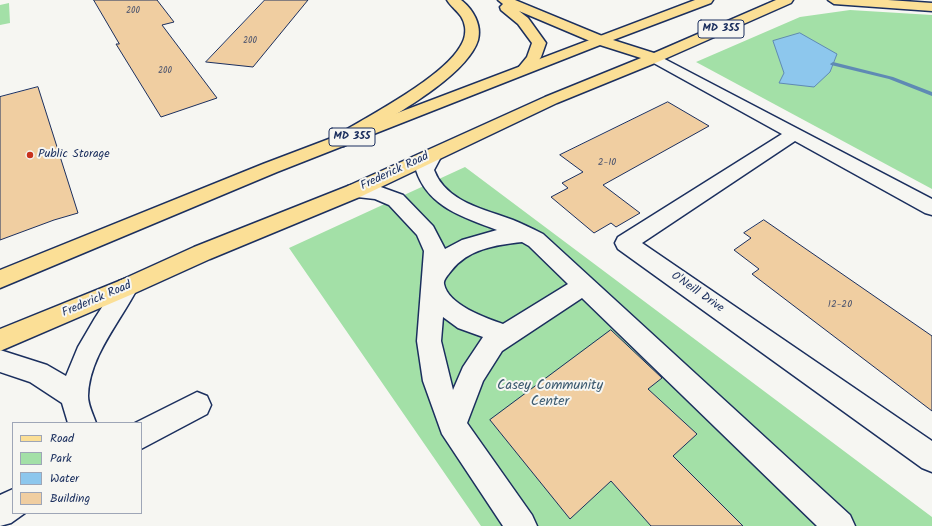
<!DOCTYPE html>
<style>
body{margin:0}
#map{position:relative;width:932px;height:526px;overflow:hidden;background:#f6f6f2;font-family:Kalam,sans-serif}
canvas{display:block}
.legend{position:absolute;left:12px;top:422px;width:130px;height:92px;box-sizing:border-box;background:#f6f6f2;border:1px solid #9ea6b7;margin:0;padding:5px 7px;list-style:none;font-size:12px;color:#1b2f5e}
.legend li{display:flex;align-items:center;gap:8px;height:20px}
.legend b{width:20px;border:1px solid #9ea6b7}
</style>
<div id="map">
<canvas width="932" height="526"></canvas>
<ul class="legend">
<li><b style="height:5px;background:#fbdf96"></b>Road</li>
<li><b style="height:11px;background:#a3e0a7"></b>Park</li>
<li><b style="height:11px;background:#8dc7ed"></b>Water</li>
<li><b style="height:11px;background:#f0cea1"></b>Building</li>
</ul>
</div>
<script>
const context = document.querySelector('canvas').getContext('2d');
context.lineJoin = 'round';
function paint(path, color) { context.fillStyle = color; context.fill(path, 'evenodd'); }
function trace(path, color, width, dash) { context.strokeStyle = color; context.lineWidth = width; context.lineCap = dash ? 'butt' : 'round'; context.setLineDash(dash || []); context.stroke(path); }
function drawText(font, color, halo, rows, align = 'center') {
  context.font = font + ' Kalam,sans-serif'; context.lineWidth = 4; context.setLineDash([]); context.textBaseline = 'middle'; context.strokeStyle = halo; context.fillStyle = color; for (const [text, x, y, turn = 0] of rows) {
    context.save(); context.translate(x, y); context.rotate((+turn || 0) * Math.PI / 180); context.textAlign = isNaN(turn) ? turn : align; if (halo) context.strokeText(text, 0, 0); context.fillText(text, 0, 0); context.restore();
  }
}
const green = new Path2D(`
 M9 3 10 23 0 25V5Z
 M850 10 932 15V189L696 62 800 17Z
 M465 167 932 517V526H481L289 248Z`);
const water = new Path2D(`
 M800 33 837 54 830 72 814 87 779 83 784 73 773 41Z`);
const stream = new Path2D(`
 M833 62 893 77 932 92V96L889 79 831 65 830 64Z`);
const building = new Path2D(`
 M94 0H157L174 22 162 25 217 98 161 117 116 44H119Z
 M265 0H308L253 67 206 62Z
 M38 87 78 213 54 220 0 240V97Z
 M668 102 709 126 603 185 640 213 616 227 611 223 594 233 551 197 568 188 562 183 583 172 560 155Z
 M764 220 932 336V411L752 274 759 269 734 250 751 238 744 233Z
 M611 330 662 378 648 389 697 434 673 456 743 526H651L611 481 570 519 490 420Z`);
const minor = new Path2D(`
 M655 54 932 199V215L925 213 795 141 642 243 932 441V472L922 468 618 249 615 243 618 237 782 134 650 61 648 58 650 55Z
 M433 149 439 151 442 155 434 170C446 202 484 209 513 220 523 224 533 229 543 234L850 515 855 526H817L582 298 502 351 483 381 467 423 532 515 537 526H503L442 434 423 381 417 341 424 251 417 235 389 205 375 199 348 196 345 191 348 186 355 184 378 186 403 195 433 226 445 249 462 240 497 230C463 217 428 207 416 170L427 151ZM522 242 529 246 568 284 503 324C486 318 448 305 444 284 443 280 448 275 451 271 468 249 495 245 522 242ZM443 317 458 328 483 337 463 367 453 390 441 341Z
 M127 278 135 281 138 287C121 321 89 356 88 396 88 405 93 414 96 423H68L62 403 30 382 0 372V350L47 365 66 376 78 347 95 318 119 281Z
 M197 392 207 396 211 405 207 414 141 449V423H135Z
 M13 489V513H25L11 523 0 526V495Z`);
const major = new Path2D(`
 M695 0H713L711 3 613 40 654 53 776 0H793L791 3 660 61 557 103 362 196 210 259 135 293 0 351V329L119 281 194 247 348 186 545 97 641 58 600 45 277 172 0 288V270L263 164Z`);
const highway = new Path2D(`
 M447 0H461C473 9 482 25 478 40 466 79 378 124 344 146L338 147 332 146 329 142 332 138C365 118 441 79 460 47 464 41 466 34 465 27 463 13 453 10 447 0Z
 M498 0H515L607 38 609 41 607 44H597L519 11 528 18 546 43 541 57 531 71H521L518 68 527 57 532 43 518 24 501 10 500 7 503 4Z
 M828 0H888L932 3V11L834 4Z`);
const markers = [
 [30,155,4,"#c8321e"]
];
const farNumbernames = [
 ["200",133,11],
 ["200",250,41],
 ["200",165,71]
];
const numberNames = [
 ["2-10",607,163],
 ["12-20",840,305]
];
const shields = [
 [721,29,46],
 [352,137,46]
];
const shieldNames = [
 ["MD 355",721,29],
 ["MD 355",352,137]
];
const poiNames = [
 ["Public Storage",38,155]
];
const streetNames = [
 ["Frederick Road",395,172,-25],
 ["O'Neill Drive",697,293,35],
 ["Frederick Road",97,300,-23]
];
const nearParknames = [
 ["Casey Community",550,387],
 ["Center",550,403]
];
paint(green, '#a3e0a7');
paint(water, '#8dc7ed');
trace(water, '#5f8ab4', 1);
paint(stream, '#5f8ab4');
paint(building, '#f0cea1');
trace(building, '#1b2f5e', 1);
trace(minor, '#1b2f5e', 3);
trace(major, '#1b2f5e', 3);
trace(highway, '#1b2f5e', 3);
paint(minor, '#f6f6f2');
paint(major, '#fbdf96');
paint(highway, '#fbdf96');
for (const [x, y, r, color] of markers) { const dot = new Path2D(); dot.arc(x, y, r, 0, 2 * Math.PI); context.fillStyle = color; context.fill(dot); trace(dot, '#f6f6f2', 1.5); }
drawText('9px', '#50576f', null, farNumbernames);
drawText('10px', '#50576f', null, numberNames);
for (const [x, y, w] of shields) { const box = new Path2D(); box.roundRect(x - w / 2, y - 9, w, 18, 3); context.fillStyle = '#f6f6f2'; context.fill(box); trace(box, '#1b2f5e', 1); }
drawText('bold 11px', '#1b2f5e', null, shieldNames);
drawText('12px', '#1b2f5e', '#f6f6f2', poiNames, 'left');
drawText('12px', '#1b2f5e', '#f6f6f2', streetNames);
drawText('14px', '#3d5b70', '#f6f6f2', nearParknames);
</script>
